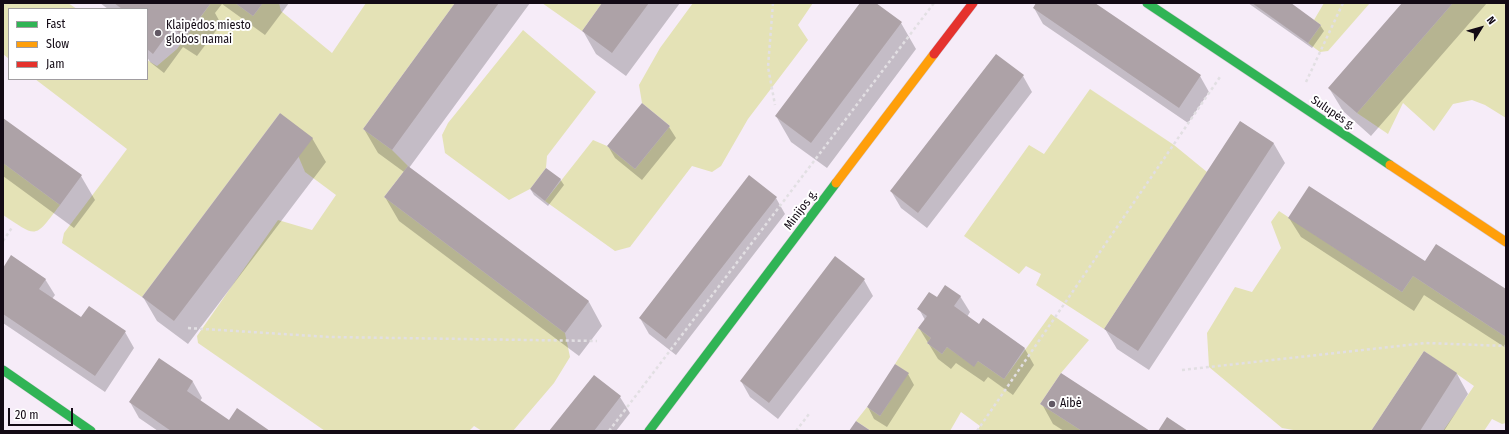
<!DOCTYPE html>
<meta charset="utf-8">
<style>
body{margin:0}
#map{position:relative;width:1509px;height:434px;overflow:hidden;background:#f6ecf8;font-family:"Fira Sans Condensed",sans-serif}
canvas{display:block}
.frame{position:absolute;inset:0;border:4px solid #130a15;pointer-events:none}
.legend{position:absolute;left:8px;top:8px;width:140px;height:72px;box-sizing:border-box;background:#fff;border:1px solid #a19da1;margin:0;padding:5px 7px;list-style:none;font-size:12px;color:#130a15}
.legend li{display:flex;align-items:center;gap:8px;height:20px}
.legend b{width:20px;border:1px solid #a19da1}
.north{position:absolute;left:1461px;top:8px;width:40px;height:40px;-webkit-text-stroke:3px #fff;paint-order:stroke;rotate:53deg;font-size:11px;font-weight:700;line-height:16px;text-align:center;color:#130a15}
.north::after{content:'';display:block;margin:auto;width:14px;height:18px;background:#130a15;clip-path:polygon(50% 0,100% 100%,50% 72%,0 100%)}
.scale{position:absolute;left:8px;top:408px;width:65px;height:18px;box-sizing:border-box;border:2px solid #130a15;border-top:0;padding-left:5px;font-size:12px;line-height:14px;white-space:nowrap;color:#130a15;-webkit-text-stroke:3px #fff;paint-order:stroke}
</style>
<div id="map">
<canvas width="1509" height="434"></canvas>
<div class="frame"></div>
<ul class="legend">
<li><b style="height:5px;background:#30b455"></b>Fast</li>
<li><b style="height:5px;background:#ff9f0a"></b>Slow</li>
<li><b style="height:5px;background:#e5322d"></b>Jam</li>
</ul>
<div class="north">N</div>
<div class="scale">20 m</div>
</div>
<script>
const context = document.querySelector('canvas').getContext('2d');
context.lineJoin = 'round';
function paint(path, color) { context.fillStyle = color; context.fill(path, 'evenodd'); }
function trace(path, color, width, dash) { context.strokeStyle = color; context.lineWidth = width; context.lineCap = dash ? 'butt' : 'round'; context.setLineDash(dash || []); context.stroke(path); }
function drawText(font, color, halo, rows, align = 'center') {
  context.font = font + ' "Fira Sans Condensed",sans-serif'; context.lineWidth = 4; context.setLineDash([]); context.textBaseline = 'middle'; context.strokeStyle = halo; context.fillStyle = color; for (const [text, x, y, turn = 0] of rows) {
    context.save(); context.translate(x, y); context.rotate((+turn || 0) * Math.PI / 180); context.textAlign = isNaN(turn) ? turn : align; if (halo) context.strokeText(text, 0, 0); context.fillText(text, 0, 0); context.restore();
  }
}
const green = new Path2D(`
 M5 3H68L77 9H9V59L3 54V6Z
 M211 3H235L253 16 263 3H279L281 11 332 53 366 3H455L363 129 392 150 408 166 384 197 565 333 570 357 554 383 513 431H482L474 426 469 431H325L198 343 197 336 278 220 312 230 336 195 305 172 280 113 142 297 62 243 64 233 127 149 35 79H147V60L157 66 177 49Z
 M542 3H602L582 31Z
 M693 3H813L798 25 808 40 748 119 721 166 712 172 692 166 630 247 615 251 545 201 593 140 607 146 635 169 670 126 642 103 639 85 660 48Z
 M1324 3H1370L1328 51 1320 52 1308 43 1321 25 1314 20Z
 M1453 3H1506V118L1485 105 1472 100 1453 104 1434 131 1403 103 1388 134 1357 113Z
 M523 30 596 92 547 156 546 168 530 189 509 200 445 153 442 135 448 123Z
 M1090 89 1174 145 1207 172 1104 329 1036 285 1041 274 1026 266 1019 274 964 236 1029 145 1044 154Z
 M3 163 60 205C34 239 38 238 3 215Z
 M1279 211 1402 292 1413 276 1506 337V423L1502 424 1492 419 1484 431H1443L1474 386 1424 351 1371 431H1299L1282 428 1209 367 1207 333 1235 287 1252 292 1281 248 1271 222Z
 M1051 314 1089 340 1061 373 1040 404 1082 431H977L980 426 961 412 950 431H871L856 421 867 407 880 416 908 373 895 364 918 328 931 338 927 343 942 354 947 347 974 366 978 361 1004 379Z`);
const shadow = new Path2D(`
 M100 3H289L265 35 222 4 215 13 221 24 197 56 183 47 164 73 150 62 147 57V9H108Z
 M456 3H530L409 168 589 302 602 326 579 356 399 221 385 197 404 172 378 153 364 129Z
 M603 3H680L626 76 596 54 583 31Z
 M861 3H874L901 23 916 49 827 168 791 142 776 116Z
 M1037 3H1093L1200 76 1209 92 1188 123 1043 24 1034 8Z
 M1248 3H1289L1320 25 1324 31 1312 48Z
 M1403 3H1487L1371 136 1343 111 1329 88Z
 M1023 76 1032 92 927 228 901 208 891 191Z
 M3 119 81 176 95 200 74 228 3 176Z
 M1241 122 1274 144 1285 163 1149 370 1117 349 1105 329Z
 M669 127 676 138 642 180 615 158 608 146Z
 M312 138 326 162 188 344 157 321 143 297Z
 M560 179 564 185 548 206 534 195 531 190Z
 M776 198 785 214 676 355 649 334 640 318Z
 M1289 218 1506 291V348L1424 295 1414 311 1301 237Z
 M3 269 45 279 55 295 52 299 82 318 125 332 134 348 105 392 3 323Z
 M864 280 873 296 778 419 750 397 741 381Z
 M960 296 970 312 967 317 979 325 983 320 1025 349 1034 365 1013 395 988 377 984 382 956 363 951 369 938 359 919 328 925 320 919 309 937 298Z
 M1424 352 1457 374 1468 394 1444 431H1372Z
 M159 359 193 382 202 398 200 401 229 421 268 431H158L139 418 130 402Z
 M908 374 914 385 887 427 874 419 868 407Z
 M594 376 620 397 630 413 616 431H551Z
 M1042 404 1148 431H1064L1053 424Z`);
const building = new Path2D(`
 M114 3H211L185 37 172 28 153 54 147 49V9H122Z
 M235 3H263L253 16Z
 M455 3H499L392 150 363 129Z
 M602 3H649L612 53 582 31Z
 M860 3H876L902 22 811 143 775 116Z
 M1036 3H1095L1201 75 1179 108 1033 8Z
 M1252 3H1291L1321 25 1308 43Z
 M1402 3H1453L1357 113 1328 88Z
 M996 54 1024 75 918 213 890 191Z
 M642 103 670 126 635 169 607 146Z
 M280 113 313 138 174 321 142 297Z
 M3 118 82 175 60 205 3 163Z
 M1240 121 1274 143 1138 351 1104 329Z
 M408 166 589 301 565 333 384 197Z
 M546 168 561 179 545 201 530 189Z
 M749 175 777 197 666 339 639 318Z
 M1309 186 1425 261 1436 244 1506 289V337L1413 276 1402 292 1288 218Z
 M11 255 46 279 39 289 81 317 89 306 126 331 95 376 3 314V268Z
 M835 256 865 279 769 403 740 381Z
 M945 285 961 296 954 306 979 324 983 318 1025 348 1004 379 978 361 974 367 947 347 942 354 927 343 931 338 918 328 927 316 917 309 929 292 937 297Z
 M1424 351 1457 373 1420 431H1371Z
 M159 358 193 381 187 391 229 420 237 408 270 431H171L129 402Z
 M895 364 909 373 880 416 867 407Z
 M1061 373 1150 431H1082L1040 404Z
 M594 375 621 396 594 431H549Z
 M1167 417 1188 431H1158Z
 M856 421 871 431H849Z`);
const path = new Path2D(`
 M773 3 768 67 775 105
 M1306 82 1343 3
 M3 241 13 226
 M188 328 330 337 597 341
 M1182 370 1426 343 1506 346
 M609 431 934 3
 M796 431 809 414
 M977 431 1220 77`);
const fast = new Path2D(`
 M1147 3 1390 165
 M3 370 91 431
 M649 431 836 183`);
const slow = new Path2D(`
 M1390 165 1506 242
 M836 183 934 54`);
const jam = new Path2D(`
 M934 54 973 3`);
const markers = [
 [158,33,4,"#625964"],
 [1052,404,4,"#625964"]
];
const poiNames = [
 ["Klaipėdos miesto",166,26],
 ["globos namai",166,40],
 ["Aibė",1060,404]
];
const streetNames = [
 ["Sulupės g.",1333,113,34],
 ["Minijos g.",801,210,-53]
];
paint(green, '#e4e2b6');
paint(shadow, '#0003');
paint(building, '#ada2a7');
trace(fast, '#d2c9d4', 10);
trace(slow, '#d2c9d4', 10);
trace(jam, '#d2c9d4', 10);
trace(path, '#e2dfe3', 2.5, [3, 3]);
trace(fast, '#30b455', 9);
trace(slow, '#ff9f0a', 9);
trace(jam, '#e5322d', 9);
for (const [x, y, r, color] of markers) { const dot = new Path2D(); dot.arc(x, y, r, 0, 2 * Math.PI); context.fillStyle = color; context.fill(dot); trace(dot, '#fff', 1.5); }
drawText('12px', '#130a15', '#fff', poiNames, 'left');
drawText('12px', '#130a15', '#fff', streetNames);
</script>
